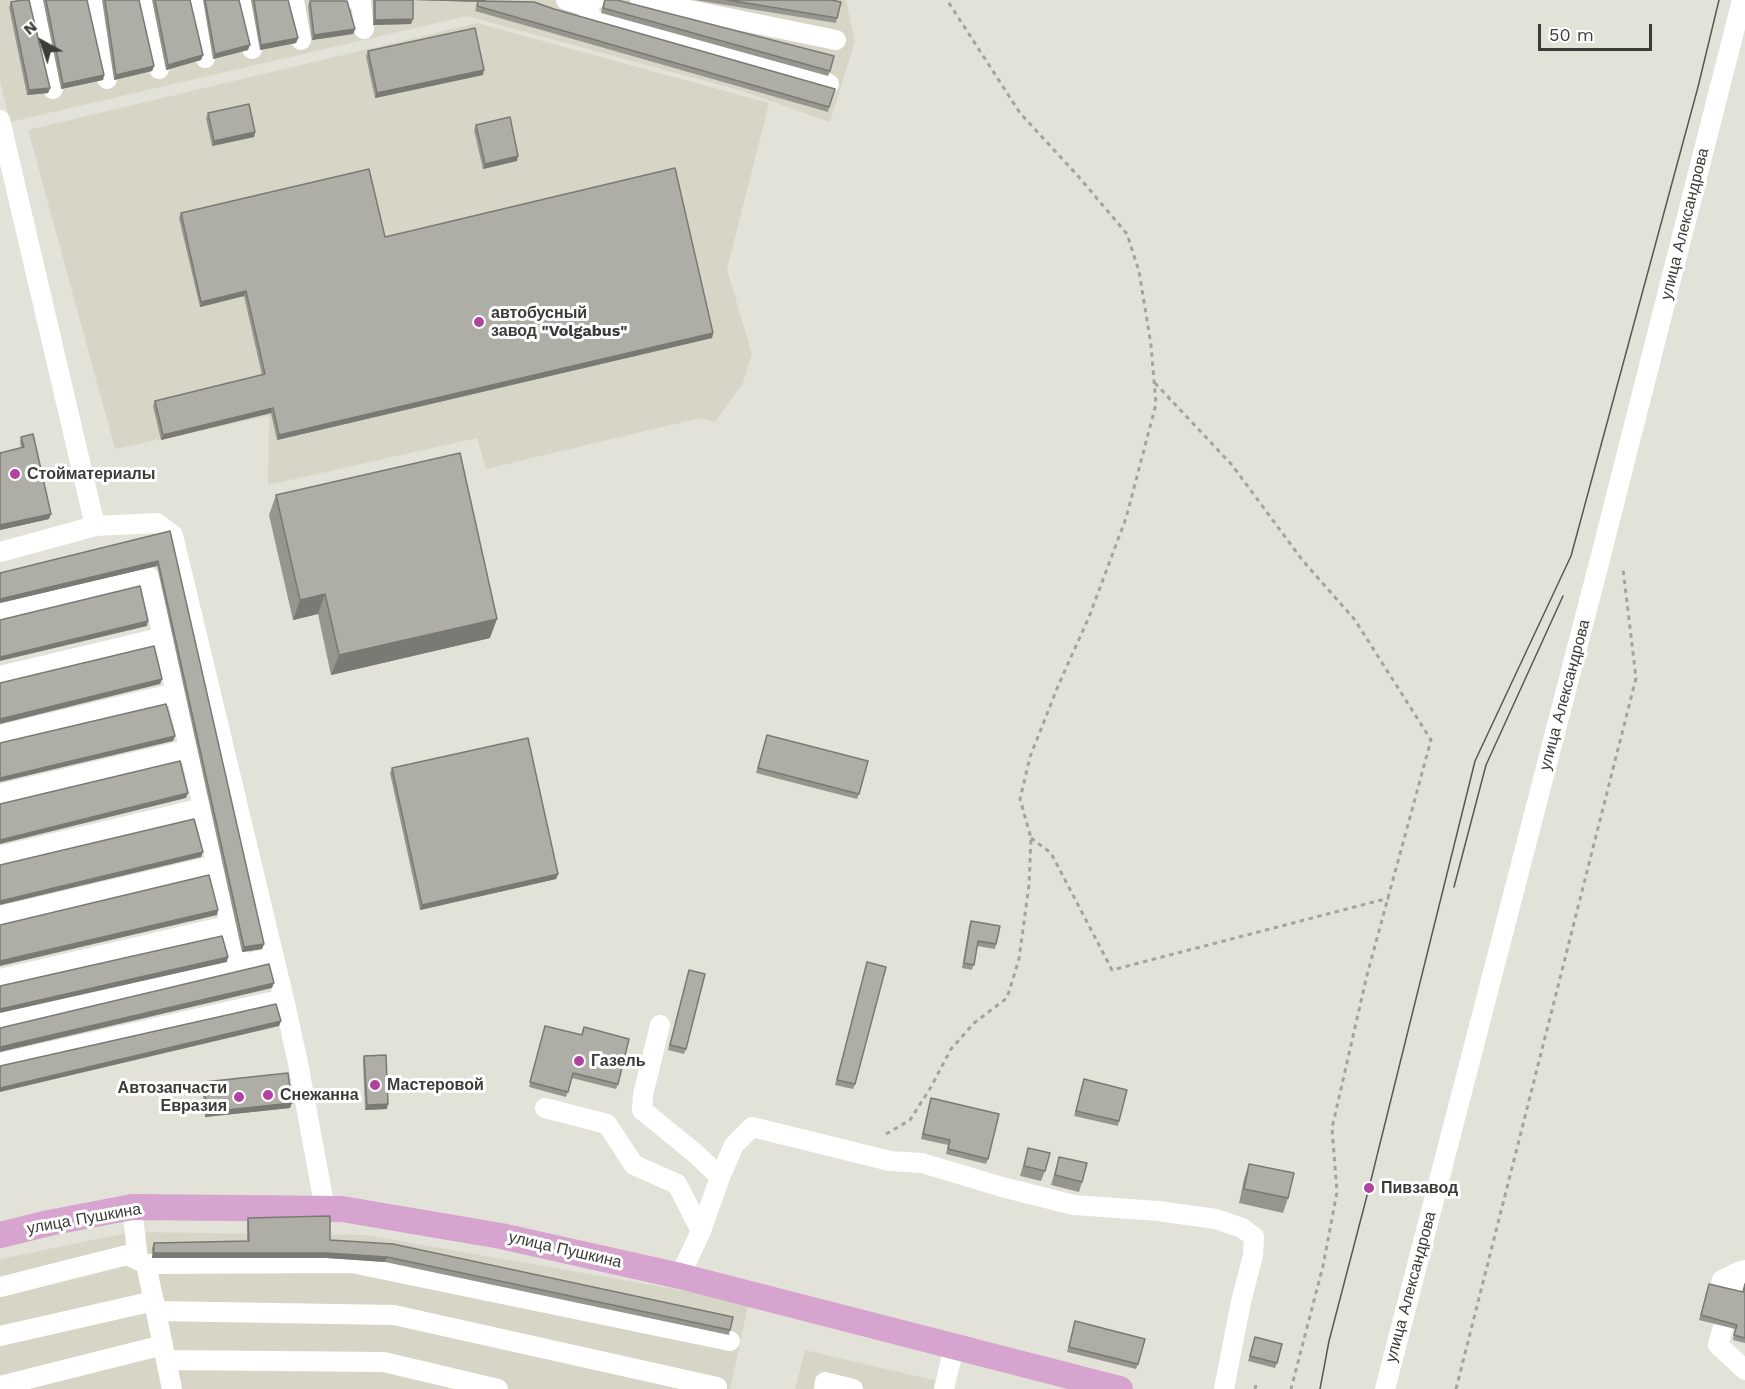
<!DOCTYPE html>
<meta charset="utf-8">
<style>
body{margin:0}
#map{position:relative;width:1745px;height:1389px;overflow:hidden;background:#e2e2d9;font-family:"Work Sans",sans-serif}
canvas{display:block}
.north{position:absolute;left:12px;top:12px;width:60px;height:60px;-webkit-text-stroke:4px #fff;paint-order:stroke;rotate:320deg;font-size:16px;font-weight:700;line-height:24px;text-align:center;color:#3b3b38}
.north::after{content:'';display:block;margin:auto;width:21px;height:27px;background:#3b3b38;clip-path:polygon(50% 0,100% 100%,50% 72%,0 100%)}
.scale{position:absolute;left:1538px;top:24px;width:114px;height:27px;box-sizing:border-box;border:3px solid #3b3b38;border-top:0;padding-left:8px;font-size:18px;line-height:21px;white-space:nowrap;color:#3b3b38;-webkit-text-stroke:4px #fff;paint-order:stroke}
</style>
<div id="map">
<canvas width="1745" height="1389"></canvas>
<div class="north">N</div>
<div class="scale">50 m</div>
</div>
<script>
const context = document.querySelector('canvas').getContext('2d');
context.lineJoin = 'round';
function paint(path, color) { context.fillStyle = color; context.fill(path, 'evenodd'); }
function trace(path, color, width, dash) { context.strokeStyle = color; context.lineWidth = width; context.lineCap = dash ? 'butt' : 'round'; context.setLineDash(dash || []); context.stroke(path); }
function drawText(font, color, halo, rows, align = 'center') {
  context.font = font + ' "Work Sans",sans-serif'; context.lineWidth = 6; context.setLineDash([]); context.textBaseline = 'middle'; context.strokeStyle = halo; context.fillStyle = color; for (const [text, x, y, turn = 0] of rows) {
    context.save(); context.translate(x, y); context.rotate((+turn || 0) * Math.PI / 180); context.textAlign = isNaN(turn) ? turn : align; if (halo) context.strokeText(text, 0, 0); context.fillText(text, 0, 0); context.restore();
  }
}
const built = new Path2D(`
 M0 0H846L855 41 830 122 742 91 467 16 10 122 0 81Z
 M477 23 769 103 727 269 752 354 743 383 715 422 700 418 486 469 477 438 268 485 269 416 115 449 28 130Z
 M132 1232 366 1235 749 1302 730 1389H0V1259Z
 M805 1350 937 1381 935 1389H795Z`);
const path = new Path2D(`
 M1155 383 1232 465 1303 561 1355 620 1431 740 1367 975 1332 1128 1337 1192 1323 1266 1291 1389
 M1031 838 1051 853 1112 970 1389 898
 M886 1134 910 1120 931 1087 951 1049 974 1023 1007 998 1019 959 1029 885 1031 838 1020 799 1030 757 1058 686 1089 617 1126 518 1156 404 1151 345 1139 271 1127 234 1078 176 1020 113 947 0
 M1255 1389 1256 1385
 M1456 1389 1636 678 1623 569`);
const minor = new Path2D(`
 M33 0 53 89
 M92 0 107 79
 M146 0 159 69
 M194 0 205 58
 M243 0 252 49
 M294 0 301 40
 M355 0 361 1 364 29
 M566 0 583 5 595 0
 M640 0 836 40
 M583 5 593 19 829 84
 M0 120 95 526 157 523 173 535 284 999 298 1063 325 1209
 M0 552 95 526
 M0 613 149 577 240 965 274 957
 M0 676 164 637
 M0 735 176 693
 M0 794 190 749
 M0 856 203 808
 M0 916 217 865
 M0 979 231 925
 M0 1022 240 965
 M660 1025 643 1095 642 1110 696 1154 720 1177 701 1231 680 1276
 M0 1063 284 999
 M545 1108 607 1124 634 1165 677 1184 701 1231
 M720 1177 734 1145 752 1127 890 1161 922 1163 1002 1187 1074 1205 1158 1211 1216 1219 1242 1228 1254 1237 1253 1255 1241 1302 1224 1389
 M132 1207 138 1260
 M0 1287 127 1255 146 1264
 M1719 1292 1722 1280 1738 1272
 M1732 1295 1738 1272 1745 1270
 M156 1311 394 1315 717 1387
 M1723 1327 1718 1345 1745 1370
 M0 1336 154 1301
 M166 1360 384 1362 498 1389
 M0 1386 163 1345
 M172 1389 146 1264 352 1263 730 1341
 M824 1389 825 1382 853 1389
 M944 1389 954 1347
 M1385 1389 1599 563 1742 0`);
const major = new Path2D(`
 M0 1235 49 1223 132 1207 342 1209 501 1236 680 1276 1120 1389`);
const tram = new Path2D(`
 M1454 887 1486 765 1563 596
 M1320 1389 1329 1341 1369 1188 1475 761 1571 556 1698 87 1719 0`);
const wall = new Path2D(`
 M43 0H87L104 75 103 80 61 89Z
 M102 0H139L154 66 152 71 114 80Z
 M152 0H190L203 55 201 60 166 70Z
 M203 0H239L248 50 213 59Z
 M251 0H288L298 38 296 43 260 50Z
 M373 0H486L485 1 829 107 828 112 475 11 478 2 413 0 411 24 373 25Z
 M604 0 830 71 828 76 601 13Z
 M695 0H831L837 18 836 23Z
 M310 1 355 29 353 34 312 40 308 6Z
 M11 2 50 88 48 93 27 95 9 7Z
 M368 51 483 75 375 98 366 56Z
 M208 113 255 132 254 137 212 146 206 118Z
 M476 125 517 161 483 169 474 130Z
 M181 213 385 237 713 333 712 338 277 440 271 413 161 440 153 406 155 401 262 375 244 296 200 307 179 218Z
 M21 437 49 519 0 530V453L21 448 20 442Z
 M276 495 490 638 331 675 318 614 293 620 269 515Z
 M170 531 264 944 262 949 242 952 157 566 0 603V573Z
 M767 735 859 794 857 799 756 773Z
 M392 768 558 874 556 879 420 910 390 773Z
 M971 921 996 944 995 949 977 946 972 970 962 968 969 926Z
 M867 962 855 1084 853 1089 835 1085Z
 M689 970 686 1049 684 1054 668 1050Z
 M545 1026 581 1035 584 1027 618 1084 616 1089 572 1078 566 1097 529 1087Z
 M364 1056 387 1109 365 1110 363 1061Z
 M1084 1079 1119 1121 1118 1126 1074 1116Z
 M204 1082 290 1108 205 1117 202 1087Z
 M931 1098 988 1159 986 1164 946 1154 948 1145 921 1139Z
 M1028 1148 1045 1171 1041 1181 1020 1176Z
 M1059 1157 1082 1182 1079 1192 1051 1185Z
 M1249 1164 1288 1198 1283 1213 1239 1203 1244 1179Z
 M248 1218 330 1240 730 1330 729 1335 385 1262 327 1258H152V1248L154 1243 247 1241V1223Z
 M1745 1282V1343L1733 1340 1735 1329 1699 1320 1709 1284 1743 1292Z
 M1075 1321 1138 1364 1136 1369 1067 1352Z
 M1255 1337 1277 1363 1275 1368 1248 1361Z`);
const shadedWall = new Path2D(`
 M411 0H486L485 2Z
 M413 19 411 24 373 25 375 20Z
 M355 29 353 34 312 40 314 35Z
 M298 38 296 43 260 50 261 45Z
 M250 45 248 50 213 59 215 54Z
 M203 55 201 60 166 70 168 65Z
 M154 66 152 71 114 80 116 75Z
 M484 70 483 75 375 98 377 93Z
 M104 75 103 80 61 89 63 84Z
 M50 88 48 93 27 95 29 90Z
 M255 132 254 137 212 146 214 141Z
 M518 156 517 161 483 169 485 164Z
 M246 291 244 296 200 307 201 302Z
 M713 333 712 338 277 440 279 435Z
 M273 408 271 413 161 440 163 435Z
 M51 514 49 519 0 530V525Z
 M158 561 157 566 0 603V599Z
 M325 594 318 614 293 620 300 600Z
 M497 619 490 638 331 675 339 655Z
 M148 621 147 626 0 661V657Z
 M162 679 160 684 0 724V719Z
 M175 736 173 741 0 782V778Z
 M188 793 186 798 0 844V840Z
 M203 852 201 857 0 905V901Z
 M558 874 556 879 420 910 422 905Z
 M218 910 217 915 0 966V961Z
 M264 944 262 949 242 952 244 947Z
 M228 957 227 962 0 1013V1009Z
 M274 983 272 988 0 1052V1047Z
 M281 1021 279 1026 0 1092V1088Z
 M292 1103 290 1108 205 1117 207 1112Z
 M388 1104 387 1109 365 1110 367 1105Z
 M154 1253H328L387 1257 385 1262 327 1258H152Z`);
const building = new Path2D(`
 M23 0H29L50 88 29 90 11 2Z
 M46 0H87L104 75 63 84Z
 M105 0H139L154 66 116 75Z
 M155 0H190L203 55 168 65Z
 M205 0H239L250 45 215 54Z
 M254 0H288L298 38 261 45Z
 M375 0H413V19L375 20Z
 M605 0H617L834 56 830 71 603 8Z
 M728 0H831L841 2 837 18Z
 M310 1H347L355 29 314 35Z
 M478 1 534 2 554 9 835 89 829 107 477 6Z
 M475 28 484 70 377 93 368 51Z
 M249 104 255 132 214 141 208 113Z
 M510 117 518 156 485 164 476 125Z
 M675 168 713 333 279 435 273 408 163 435 155 401 265 374 246 291 201 302 181 213 369 169 385 237Z
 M33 434 51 514 0 525V453L24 447 21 437Z
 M460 453 497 619 339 655 325 594 300 600 276 495Z
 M170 531 264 944 244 947 158 561 0 599V573Z
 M140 586 148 621 0 657V620Z
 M154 646 162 679 0 719V683Z
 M166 704 175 736 0 778V743Z
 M767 735 868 761 859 794 758 768Z
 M528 738 558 874 422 905 392 768Z
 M180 761 188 793 0 840V804Z
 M194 819 203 852 0 901V865Z
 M209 875 218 910 0 961V925Z
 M971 921 1000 926 996 944 978 941 974 965 964 963Z
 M222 936 228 957 0 1009V986Z
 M867 962 886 967 855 1084 837 1080Z
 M269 964 274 983 0 1047V1028Z
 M689 970 705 974 686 1049 670 1045Z
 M276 1004 281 1021 0 1088V1066Z
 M545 1026 582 1035 584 1027 629 1039 618 1084 573 1073 568 1092 530 1082Z
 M386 1055 388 1104 367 1105 364 1056Z
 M288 1073 292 1103 207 1112 204 1082Z
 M1084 1079 1127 1090 1119 1121 1076 1111Z
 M931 1098 999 1114 988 1159 948 1149 950 1140 923 1134Z
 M1028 1148 1050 1153 1045 1171 1024 1166Z
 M1059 1157 1087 1163 1082 1182 1055 1175Z
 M1249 1164 1294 1173 1288 1198 1244 1189Z
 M330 1216V1240L393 1244 733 1317 730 1330 387 1257 328 1253H154V1243L249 1241 248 1218Z
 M1709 1284 1743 1292 1745 1284V1338L1734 1335 1737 1325 1701 1315Z
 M1075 1321 1145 1339 1138 1364 1069 1347Z
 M1255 1337 1282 1344 1277 1363 1250 1356Z`);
const markers = [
 [479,322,6,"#b043a2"],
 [15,474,6,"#b043a2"],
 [579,1061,6,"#b043a2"],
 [375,1085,6,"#b043a2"],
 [268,1095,6,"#b043a2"],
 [239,1097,6,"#b043a2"],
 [1369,1188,6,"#b043a2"]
];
const streetNames = [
 ["улица Александрова",1685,224,-76],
 ["улица Александрова",1565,695,-75],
 ["улица Пушкина",84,1219,-10],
 ["улица Пушкина",565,1250,13],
 ["улица Александрова",1411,1287,-75]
];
const poiNames = [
 ["автобусный",491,313],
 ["завод \"Volgabus\"",491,331],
 ["Стойматериалы",27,474],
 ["Газель",591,1061],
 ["Мастеровой",387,1085],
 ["Автозапчасти",227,1088,"right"],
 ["Евразия",227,1106,"right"],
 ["Снежанна",280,1095],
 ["Пивзавод",1381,1188]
];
paint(built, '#d7d6c6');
trace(path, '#a4a49e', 3, [4.5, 4.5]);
trace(minor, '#fff', 20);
trace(major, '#d7a3cf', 26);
trace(tram, '#585854', 1.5);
paint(wall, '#96968f');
paint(shadedWall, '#7a7a74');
paint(building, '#afaea6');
trace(building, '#7a7a74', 1.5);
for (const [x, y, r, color] of markers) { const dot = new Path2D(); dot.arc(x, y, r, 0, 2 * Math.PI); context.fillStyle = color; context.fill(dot); trace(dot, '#fff', 2); }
drawText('16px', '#3b3b38', '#fff', streetNames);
drawText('bold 16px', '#3b3b38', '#fff', poiNames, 'left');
</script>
